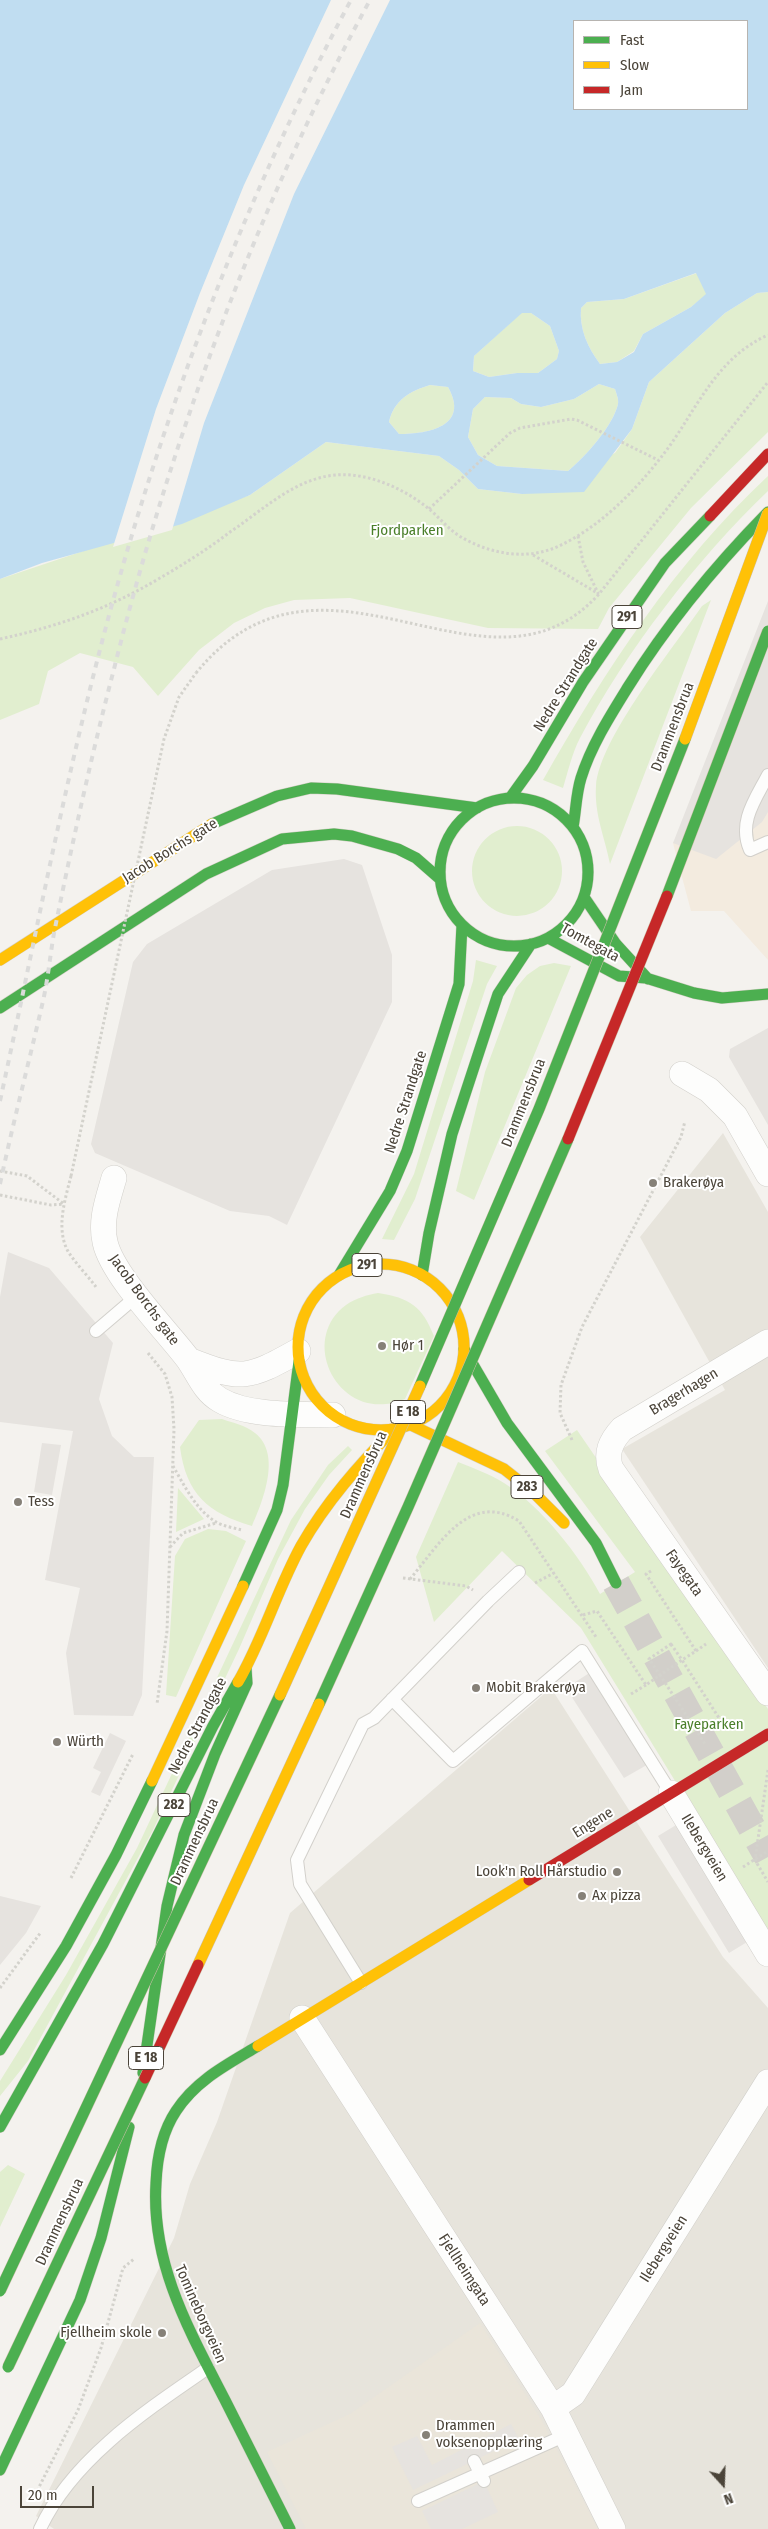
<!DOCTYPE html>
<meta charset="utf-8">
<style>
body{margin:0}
#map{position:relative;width:768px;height:2529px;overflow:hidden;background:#f4f2ee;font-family:"Fira Sans Condensed",sans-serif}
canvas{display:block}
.legend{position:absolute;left:573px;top:20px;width:175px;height:90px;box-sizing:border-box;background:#fff;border:1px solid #b7b4b0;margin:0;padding:6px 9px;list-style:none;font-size:15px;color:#4b4439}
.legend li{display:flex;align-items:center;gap:10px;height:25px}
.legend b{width:25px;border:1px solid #b7b4b0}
.north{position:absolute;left:698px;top:2459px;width:50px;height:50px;-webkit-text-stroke:4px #fff;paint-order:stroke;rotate:160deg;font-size:14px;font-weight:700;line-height:20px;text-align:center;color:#4b4439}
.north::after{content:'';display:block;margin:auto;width:18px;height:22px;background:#4b4439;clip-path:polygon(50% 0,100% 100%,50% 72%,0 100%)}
.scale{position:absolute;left:20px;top:2486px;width:74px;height:22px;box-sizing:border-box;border:2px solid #4b4439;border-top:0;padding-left:6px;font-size:15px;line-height:18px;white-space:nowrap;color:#4b4439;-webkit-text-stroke:4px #fff;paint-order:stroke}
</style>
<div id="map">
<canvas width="768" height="2529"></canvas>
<ul class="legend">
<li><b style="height:6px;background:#4caf50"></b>Fast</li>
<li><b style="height:6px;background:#ffc107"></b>Slow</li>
<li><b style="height:6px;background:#c62828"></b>Jam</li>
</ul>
<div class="north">N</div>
<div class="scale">20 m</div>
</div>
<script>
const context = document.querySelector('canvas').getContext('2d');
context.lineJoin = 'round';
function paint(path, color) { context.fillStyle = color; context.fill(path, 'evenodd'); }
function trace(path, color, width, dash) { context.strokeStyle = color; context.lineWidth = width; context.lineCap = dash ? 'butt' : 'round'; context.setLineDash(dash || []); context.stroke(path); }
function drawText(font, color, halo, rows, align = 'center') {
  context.font = font + ' "Fira Sans Condensed",sans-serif'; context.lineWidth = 4; context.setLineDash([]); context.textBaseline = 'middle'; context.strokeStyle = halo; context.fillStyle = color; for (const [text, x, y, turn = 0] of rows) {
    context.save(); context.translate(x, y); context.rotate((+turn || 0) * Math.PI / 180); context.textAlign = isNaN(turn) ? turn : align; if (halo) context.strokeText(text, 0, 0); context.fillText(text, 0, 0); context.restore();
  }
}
const residential = new Path2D(`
 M723 1133 768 1212V1668L622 1449 725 1390 640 1237Z
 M551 1688 723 1957 768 2008V2529H54L36 2516 174 2238 190 2184 217 2122 290 1913Z`);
const commercial = new Path2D(`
 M768 693V960L724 911H691L673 843Z`);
const education = new Path2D(`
 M480 2323 541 2419 598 2529H306L267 2452 350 2414Z`);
const green = new Path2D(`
 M697 273 707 294 691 307 643 334 634 351 617 362 600 364C588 348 579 329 581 308L587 302 624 299Z
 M768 292V432L691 508 609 608 598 629 488 628 350 598 294 600 265 608 234 623 199 650 158 696 133 667 80 653 48 671 39 704 0 720V579L250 495 326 442 439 456 459 470 478 489 522 494 615 453 632 429 649 382 725 313 757 293Z
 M522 312 531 313 550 326 559 351 557 359 538 373H517L489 377 473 371 474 356Z
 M599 384 615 389C616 393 619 399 618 404 613 426 585 457 568 471L497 466 478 455 468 437 473 409 485 397 511 398 521 404 541 407 574 399Z
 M430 385 448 387C470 426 429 434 399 434L389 422C394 400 410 391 430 385Z
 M768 476V491C697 559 626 651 580 738 572 753 568 772 563 788L543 780C606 669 674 564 768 476Z
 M711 600 610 864C605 838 594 814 596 786 599 739 674 647 702 606Z
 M472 871a45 45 0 1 1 90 0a45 45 0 1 1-90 0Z
 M476 960 497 966 487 984 415 1199 394 1240 382 1239 414 1174 473 981Z
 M554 963 571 966 474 1200 456 1191 485 1072 516 988 527 975 540 966Z
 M378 1293C410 1298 422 1306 434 1336L405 1399C399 1401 392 1404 386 1404 333 1410 301 1338 346 1305 356 1298 367 1295 378 1293Z
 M222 1419C233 1423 245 1425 255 1433 282 1454 263 1501 252 1526 208 1513 186 1494 180 1447L199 1420Z
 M577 1430 768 1709V1932L581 1628 502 1551 434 1622 416 1557 458 1462C473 1468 490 1474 504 1483 542 1507 579 1555 600 1594L635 1572 545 1451Z
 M348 1446 352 1450 329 1475 305 1509 278 1559 239 1649 152 1832 28 2061 0 2096V2081L66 1975 137 1848 291 1520 328 1465Z
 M178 1488 204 1519 176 1532Z
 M208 1529 226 1531 246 1541 176 1697 166 1695 175 1556 185 1539Z
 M8 2165 25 2174 0 2227V2172Z`);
const parking = new Path2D(`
 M768 601V812L762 822 716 859 673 843Z
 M344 859 362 865 392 955V1002L287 1225 269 1216 230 1211 95 1153 91 1144 133 962 147 944 272 870Z
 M768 1028V1125L729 1057 730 1049Z
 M8 1252 49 1268 113 1343 99 1399 112 1436 134 1457H154L142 1695 133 1716 74 1715 66 1653 80 1588 45 1580 73 1431 0 1422V1297Z
 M42 1443 61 1445 52 1495 34 1492Z
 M594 1670 652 1762 624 1778 566 1688Z
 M110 1733 126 1741 100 1796 91 1792 101 1772 93 1768Z
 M686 1819 757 1936 729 1953 658 1836Z
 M0 1896 41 1906 26 1933 0 1965Z
 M511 2424 519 2439 413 2490 392 2447 417 2436 432 2465Z
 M484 2481 498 2512 462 2529H431L422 2511Z`);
const water = new Path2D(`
 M0 0H768V292L757 293 725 313 649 382 632 429 584 492 522 494 478 489 459 470 439 456 326 442 250 495 182 524 42 563 0 579ZM574 21H747V109H574ZM696 273 706 294 691 307 643 334 634 352 617 362 600 364C588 348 579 329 581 308L587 302 624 299ZM522 313H531L550 326 559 351 557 359 538 373H517L489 377 473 371 474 356ZM599 384 615 389C616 393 619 399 618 404 613 426 585 457 568 471L497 466 478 455 468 437 473 409 485 397 511 398 521 404 541 407 574 399ZM430 385 448 387C470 426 429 434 399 434L389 422C394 400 410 391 430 385Z`);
const pier = new Path2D(`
 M331 0H390L294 194 204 423 172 530 113 547 156 409 200 293 244 185Z`);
const primaryTunnel = new Path2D(`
 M616 1583 768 1857`);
const path = new Path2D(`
 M429 509 510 433 520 428 571 419 577 420 658 460
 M578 536 583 562 598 593
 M533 555 599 594
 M0 639C59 626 108 609 160 578 184 564 208 549 230 532 263 510 294 479 335 475 368 472 405 489 429 509 440 518 449 530 461 537 490 554 527 561 559 546 604 525 642 484 671 444 700 402 719 357 768 335
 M196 673C324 516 486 719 599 594L768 382
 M0 1171 27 1176 64 1204
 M71 1176C65 1200 55 1230 69 1253 77 1265 88 1276 96 1287
 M0 1195 51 1205 64 1204
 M148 1353 165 1374 172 1397 174 1429 167 1631 157 1704
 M572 1440 560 1413 561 1385 582 1327 681 1137 685 1121
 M173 1466C184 1485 196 1510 216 1522 223 1526 234 1528 242 1530
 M170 1547 183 1533 216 1523
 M651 1571 646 1574 696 1651 682 1660 726 1729
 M403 1578 466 1586 473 1590
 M410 1579C439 1545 469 1490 519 1521L596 1637
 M535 1583 554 1573
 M583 1615 597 1611 646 1685 660 1675 705 1744
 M671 1644 682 1660 660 1675 649 1659Z
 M696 1651 706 1644
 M631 1694 646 1685
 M768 1770 755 1860 768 1882
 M743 1867 768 1851
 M71 1878 133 1754
 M0 1988 41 1932
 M35 2495 78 2410 101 2348 123 2268 134 2259`);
const lane = new Path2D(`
 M768 775C755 800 738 822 750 850L768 842
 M96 1331 137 1296
 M392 1699 453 1761 582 1651 671 1793
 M361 1983 300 1884 297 1860 363 1724 374 1718 488 1601 519 1572
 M474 2461 484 2481
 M418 2501 566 2435
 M40 2529C72 2459 147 2410 208 2368`);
const street = new Path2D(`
 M682 1074 709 1090 735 1116 768 1174
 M114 1178C108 1199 100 1220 105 1242 112 1275 166 1330 188 1359 198 1373 204 1391 220 1400 249 1417 300 1414 333 1415
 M768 1342 622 1429C611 1441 605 1453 611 1469L768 1693
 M189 1360C242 1381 248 1379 298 1351
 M671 1793 768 1954
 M302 2018 553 2408 613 2529
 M553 2408 573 2394 768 2082`);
const fast = new Path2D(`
 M510 798 533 766 583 682 665 563 710 516
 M440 872a74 74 0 1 1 148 0a74 74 0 1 1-148 0Z
 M212 824 277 796 311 788 337 789 477 808
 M573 827C576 811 576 794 581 778 591 746 610 716 628 687 668 623 715 566 768 512
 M584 897 616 944 648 979
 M548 938 619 976 646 978 694 993 722 998 768 994
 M0 1008 206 874 282 839 334 834 352 836 398 849 416 858 440 879
 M339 1275 390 1191 407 1151 459 984 462 925
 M422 1275 429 1233 452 1134 498 994 531 944
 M464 1349 507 1423 596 1543 616 1583
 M243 1586 277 1510 283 1485 299 1361
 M258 2046C228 2064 196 2080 176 2111 162 2132 157 2158 156 2183 151 2264 189 2330 225 2400 247 2443 268 2486 290 2529
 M0 2050 66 1946 116 1855 152 1781
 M143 2073 167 1906 184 1835 215 1754 247 1683 246 1668
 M0 2127 103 1944 213 1726 238 1682
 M0 2470 80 2300 101 2238 129 2127`);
const slow = new Path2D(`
 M0 960 212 824
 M298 1347a83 83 0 1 1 166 0a83 83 0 1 1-166 0Z
 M411 1425 504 1469 532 1491 564 1523
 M238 1682C263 1639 277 1590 301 1546 326 1502 359 1465 394 1429
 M152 1781 243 1586
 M258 2046 529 1880`);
const jam = new Path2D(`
 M710 516 768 454
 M529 1880 768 1734`);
const rail = new Path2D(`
 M0 1101C37 931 69 758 116 590 173 386 251 186 351 0
 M0 1184C13 1123 29 1062 43 1001 48 979 50 956 54 933 72 844 92 753 115 665 172 437 257 207 370 0`);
const pathBridge = new Path2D(`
 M71 1176 164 739 179 697 196 673`);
const fastBridge = new Path2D(`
 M667 896 768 631
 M420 1386 539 1109 685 739
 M319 1704 408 1507 568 1139
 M0 2291 280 1695
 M8 2367 145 2078`);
const slowBridge = new Path2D(`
 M685 739 768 513
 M280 1695 420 1386
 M198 1965 319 1704`);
const jamBridge = new Path2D(`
 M568 1139 667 896
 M145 2078 198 1965`);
const markers = [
 [653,1183,5,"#868178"],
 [382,1346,5,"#868178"],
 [18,1502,5,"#868178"],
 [476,1688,5,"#868178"],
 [57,1742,5,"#868178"],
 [617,1872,5,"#868178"],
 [582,1896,5,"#868178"],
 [162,2333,5,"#868178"],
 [426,2435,5,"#868178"]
];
const shields = [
 [627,617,30],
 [367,1265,30],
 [408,1412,35],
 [527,1487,32],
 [174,1805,32],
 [146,2058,35]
];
const shieldNames = [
 ["291",627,617],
 ["291",367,1265],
 ["E 18",408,1412],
 ["283",527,1487],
 ["282",174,1805],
 ["E 18",146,2058]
];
const parkNames = [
 ["Fjordparken",407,531],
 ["Fayeparken",709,1725]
];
const streetNames = [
 ["Nedre Strandgate",566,685,-58],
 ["Drammensbrua",673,727,-69],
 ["Jacob Borchs gate",170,851,-32],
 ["Tomtegata",590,943,29],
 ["Nedre Strandgate",406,1102,-72],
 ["Drammensbrua",524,1103,-68],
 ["Jacob Borchs gate",144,1300,54],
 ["Bragerhagen",684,1392,-31],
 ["Drammensbrua",364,1475,-66],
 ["Fayegata",684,1573,55],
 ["Nedre Strandgate",198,1726,-62],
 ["Engene",593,1823,-32],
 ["Drammensbrua",195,1842,-65],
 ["Ilebergveien",704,1848,59],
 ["Drammensbrua",60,2222,-65],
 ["Ilebergveien",664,2249,-58],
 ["Fjellheimgata",464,2270,57],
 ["Tomineborgveien",200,2314,66]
];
const poiNames = [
 ["Brakerøya",663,1183],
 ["Hør 1",392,1346],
 ["Tess",28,1502],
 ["Mobit Brakerøya",486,1688],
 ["Würth",67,1742],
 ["Look'n Roll Hårstudio",607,1872,"right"],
 ["Ax pizza",592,1896],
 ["Fjellheim skole",152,2333,"right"],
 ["Drammen",436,2426],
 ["voksenopplæring",436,2443]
];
paint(residential, '#e7e4dc');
paint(commercial, '#f3ebdf');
paint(education, '#eae5da');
paint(green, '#e1eecf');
paint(parking, '#e6e3df');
paint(water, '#c0ddf1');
paint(pier, '#f4f2ee');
trace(primaryTunnel, '#d2cfca', 28, [28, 14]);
trace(lane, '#d2d0cb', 14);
trace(street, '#d2d0cb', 26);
trace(fast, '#d3cfc5', 12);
trace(slow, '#d3cfc5', 12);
trace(jam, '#d3cfc5', 12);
trace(path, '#d3d2cc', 3, [2.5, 2.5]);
trace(lane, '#fdfdfc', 12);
trace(street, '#fdfdfc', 25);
trace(fast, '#4caf50', 11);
trace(slow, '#ffc107', 11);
trace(jam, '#c62828', 11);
trace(rail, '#dbdbda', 4, [6, 6]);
trace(fastBridge, '#ccbfa9', 12, []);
trace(slowBridge, '#ccbfa9', 12, []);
trace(jamBridge, '#ccbfa9', 12, []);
trace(pathBridge, '#d3d2cc', 3, [2.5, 2.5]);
trace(fastBridge, '#4caf50', 11);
trace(slowBridge, '#ffc107', 11);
trace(jamBridge, '#c62828', 11);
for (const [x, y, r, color] of markers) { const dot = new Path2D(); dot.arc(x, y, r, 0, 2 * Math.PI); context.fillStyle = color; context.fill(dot); trace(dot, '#fff', 2); }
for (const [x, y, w] of shields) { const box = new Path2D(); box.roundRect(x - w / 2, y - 11.5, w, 23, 4); context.fillStyle = '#fff'; context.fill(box); trace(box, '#4b4439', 1); }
drawText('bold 14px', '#4b4439', null, shieldNames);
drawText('15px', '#4a7f2a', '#fff', parkNames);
drawText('15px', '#4b4439', '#fff', streetNames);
drawText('15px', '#4b4439', '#fff', poiNames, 'left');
</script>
